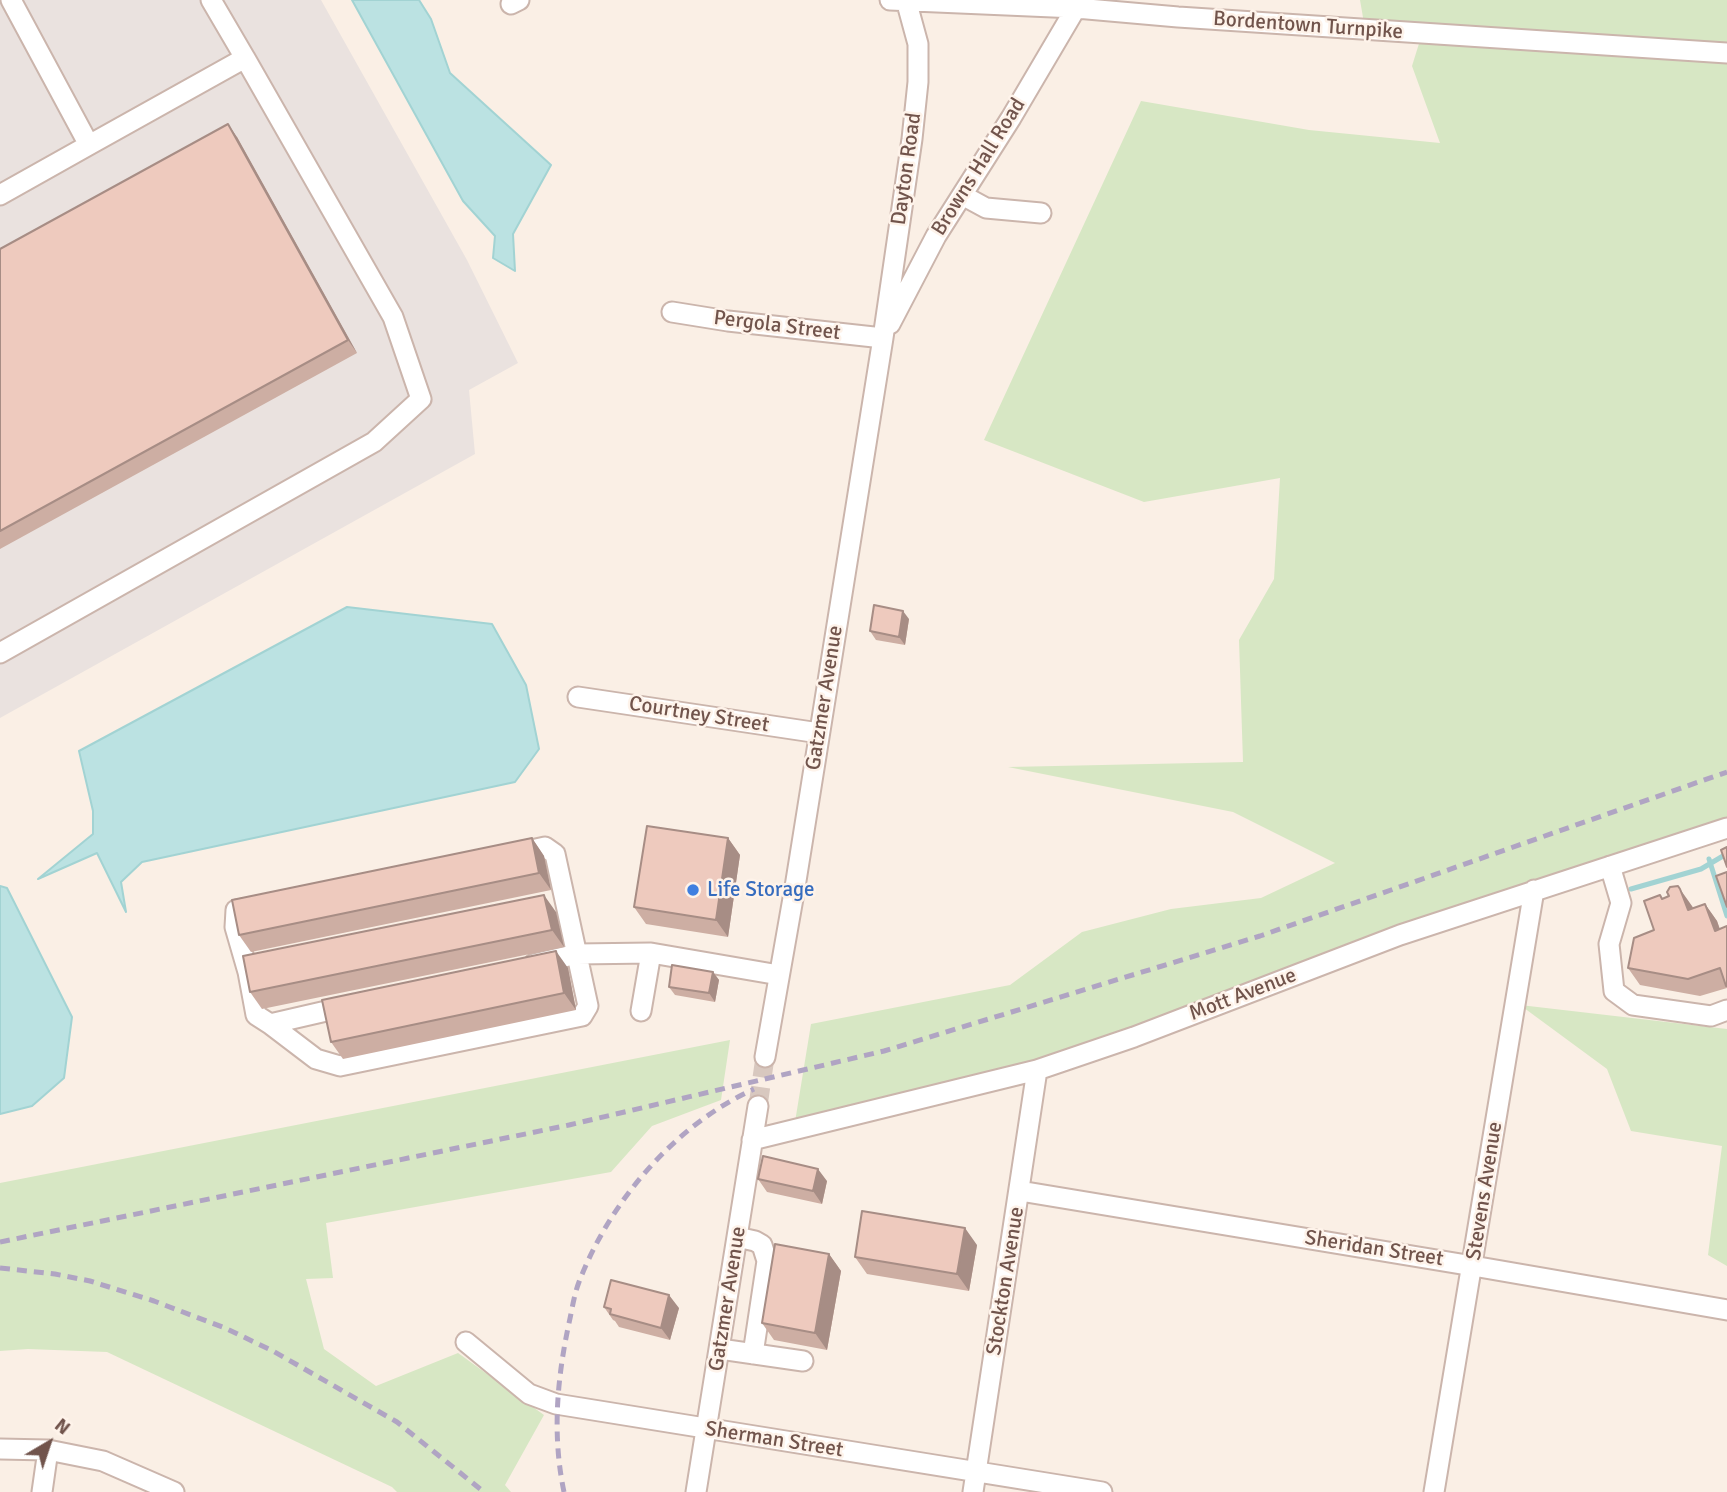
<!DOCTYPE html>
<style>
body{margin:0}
#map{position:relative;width:1727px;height:1492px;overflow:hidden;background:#faefe5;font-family:Signika,sans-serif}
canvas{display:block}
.north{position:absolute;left:14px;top:1408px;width:70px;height:70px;-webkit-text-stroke:5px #fef3ea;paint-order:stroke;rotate:39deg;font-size:19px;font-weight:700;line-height:28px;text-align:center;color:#71544c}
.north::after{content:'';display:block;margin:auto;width:24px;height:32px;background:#71544c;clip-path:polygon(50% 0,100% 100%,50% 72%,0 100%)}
</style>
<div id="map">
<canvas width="1727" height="1492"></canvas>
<div class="north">N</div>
</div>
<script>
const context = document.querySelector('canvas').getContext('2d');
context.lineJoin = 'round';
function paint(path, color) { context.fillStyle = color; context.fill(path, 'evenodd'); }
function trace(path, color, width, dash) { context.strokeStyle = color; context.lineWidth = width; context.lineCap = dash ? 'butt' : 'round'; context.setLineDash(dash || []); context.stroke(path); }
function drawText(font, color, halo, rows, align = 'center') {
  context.font = font + ' Signika,sans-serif'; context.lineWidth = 5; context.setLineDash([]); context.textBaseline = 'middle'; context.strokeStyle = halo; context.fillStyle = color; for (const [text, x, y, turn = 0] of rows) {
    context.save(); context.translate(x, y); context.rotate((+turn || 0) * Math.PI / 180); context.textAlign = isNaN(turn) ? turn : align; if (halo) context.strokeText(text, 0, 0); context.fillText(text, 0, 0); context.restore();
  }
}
const industrial = new Path2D(`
 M0 0H321L467 260 518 363 469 390 475 454 0 718Z`);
const green = new Path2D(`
 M1360 0H1727V825L1033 1069 795 1122 811 1024 1010 985 1082 932 1171 909 1261 898 1335 863 1233 812 1008 767 1243 762 1239 640 1274 579 1280 478 1144 502 984 440 1141 101 1309 130 1440 143 1412 66 1422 34 1365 29Z
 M1520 1005 1727 1029V1266L1708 1255 1722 1146 1631 1131 1607 1069Z
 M730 1040 721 1100 652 1126 611 1172 326 1223 333 1278 306 1279 324 1349 376 1386 458 1353 544 1415 505 1485 511 1492H397L392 1487 107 1352 28 1349 0 1351V1183Z`);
const water = new Path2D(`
 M352 0H419L431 19 450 73 551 165 513 234 515 271 493 258 495 236 463 201Z
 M347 607 492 624 526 685 539 749 515 782 142 862 121 882 126 912 97 853 38 879 93 834V811L79 751Z
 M0 886 7 888 72 1017 64 1078 32 1106 0 1114Z`);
const stream = new Path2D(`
 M1709 859 1727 916
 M1631 889 1701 869 1723 856`);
const minorTunnel = new Path2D(`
 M758 1106 765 1057`);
const minor = new Path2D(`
 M211 0 245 58
 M890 0 1076 8 1178 17 1727 53
 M511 4 519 0
 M0 195 89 145 11 0
 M962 195 986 208 1041 213
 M672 312 728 321 883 338
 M890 324 936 236 1011 118 1080 1
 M0 653 374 442 421 399 393 317 245 58 89 145
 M578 697 819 733
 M1610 866 1621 903 1609 944 1614 991 1633 1005 1711 1016 1727 1010
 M254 907 236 910 235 927 248 972 256 1015 270 1024 348 1006
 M534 964 577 954 651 953
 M641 1011 651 953 779 975
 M270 1024 316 1059 340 1066 582 1016 588 1006 555 854 545 847 513 854
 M765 1057 795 887 883 338 912 139 918 82V44L906 0
 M752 1140 1037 1070 1134 1037 1400 935 1727 828
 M1020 1191 1473 1266 1727 1310
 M737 1237 755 1241 762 1245 767 1261 753 1354
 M466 1342 529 1394 556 1404 1102 1492
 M720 1349 803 1361
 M0 1449 48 1450 103 1461 174 1492
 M42 1492 48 1450
 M696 1492 758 1106
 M973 1492 1037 1070
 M1434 1492 1534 890`);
const rail = new Path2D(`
 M0 1242 569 1125 884 1051 1260 936 1727 772
 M0 1268 55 1274 90 1281 154 1301 225 1328 273 1351 397 1422 484 1492
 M564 1492C552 1435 557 1379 569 1323 572 1310 574 1295 579 1282 610 1201 675 1125 754 1089`);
const wall = new Path2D(`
 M237 137 357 353 0 549V250Z
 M909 619 905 645 876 640 870 631Z
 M532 838 544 856 551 890 251 952 239 935Z
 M728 838 740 855 728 937 646 924 634 907Z
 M1660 895 1663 899 1692 906 1693 908 1705 904 1717 921 1720 929 1727 926V988L1700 996 1640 985 1628 968 1654 930Z
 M556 912 564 947 262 1009 250 992Z
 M568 968 576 1010 343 1059 331 1042Z
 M713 972 719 980 715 1002 675 995 669 987Z
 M758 1179 827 1181 822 1204 767 1192Z
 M977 1245 969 1291 867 1274 855 1257Z
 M829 1254 841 1271 827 1350 774 1340 762 1323Z
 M604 1307 679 1308 670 1340 619 1327 615 1321 613 1320Z`);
const shadedWall = new Path2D(`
 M228 124 237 137 357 353 348 340Z
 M903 611 909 619 905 645 899 637Z
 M532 838 544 856 551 890 539 873Z
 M728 838 740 855 728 937 716 920Z
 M1680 889 1692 906 1700 927 1688 910Z
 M544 895 556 912 564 947 552 930Z
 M1705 904 1717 921 1726 948 1715 931Z
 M556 951 568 968 576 1010 564 993Z
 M713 972 719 980 715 1002 709 993Z
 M818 1169 827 1181 822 1204 813 1191Z
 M965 1228 977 1245 969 1291 957 1274Z
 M829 1254 841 1271 827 1350 815 1333Z
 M669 1295 679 1308 670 1340 661 1328Z`);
const building = new Path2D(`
 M228 124 348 340 0 531V249Z
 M874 605 903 611 899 637 870 631Z
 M647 826 728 838 716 920 634 907Z
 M532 838 539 873 239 935 232 900Z
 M1727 847V867L1721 850Z
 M1727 872V907L1716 876Z
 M1678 886 1680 889 1688 910 1705 904 1715 931 1727 926V986H1726L1720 968 1688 979 1628 968 1634 938 1654 930 1644 901 1660 895 1662 899 1669 896 1667 892 1670 887Z
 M544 895 552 930 250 992 243 956Z
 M556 951 564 993 331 1042 322 1000Z
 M672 965 713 972 709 993 669 987Z
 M763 1156 818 1169 813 1191 758 1179Z
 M862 1211 965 1228 957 1274 855 1257Z
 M775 1244 829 1254 815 1333 762 1323Z
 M611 1280 669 1295 661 1328 610 1314 611 1309 604 1307Z`);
const markers = [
 [693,890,7,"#3f7fe0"]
];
const streetNames = [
 ["Bordentown Turnpike",1308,26,4],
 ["Browns Hall Road",979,167,-58],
 ["Dayton Road",907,169,-82],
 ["Pergola Street",777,326,7],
 ["Gatzmer Avenue",825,698,-81],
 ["Courtney Street",699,715,9],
 ["Mott Avenue",1243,995,-21],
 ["Stevens Avenue",1485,1191,-81],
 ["Sheridan Street",1374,1249,9],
 ["Stockton Avenue",1006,1281,-81],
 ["Gatzmer Avenue",728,1299,-81],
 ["Sherman Street",774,1440,9]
];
const shopNames = [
 ["Life Storage",707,890]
];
paint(industrial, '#eae2df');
paint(green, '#d7e7c4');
paint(water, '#bbe2e2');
trace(water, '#a2d3d3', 2);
trace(stream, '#a2d3d3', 5);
trace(minorTunnel, '#d8c8bf', 19, [19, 10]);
trace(minor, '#cbb5ac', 23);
trace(minor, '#fff', 19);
trace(rail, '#b0a4c3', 5, [10, 7]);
paint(wall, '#cdaea3');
paint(shadedWall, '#a78d85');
paint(building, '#eecabe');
trace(building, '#a78d85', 2);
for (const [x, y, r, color] of markers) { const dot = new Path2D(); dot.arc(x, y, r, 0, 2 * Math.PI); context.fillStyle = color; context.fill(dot); trace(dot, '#fef3ea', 2.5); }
drawText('21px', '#71544c', '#fef3ea', streetNames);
drawText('21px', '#366cbe', '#fef3ea', shopNames, 'left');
</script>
